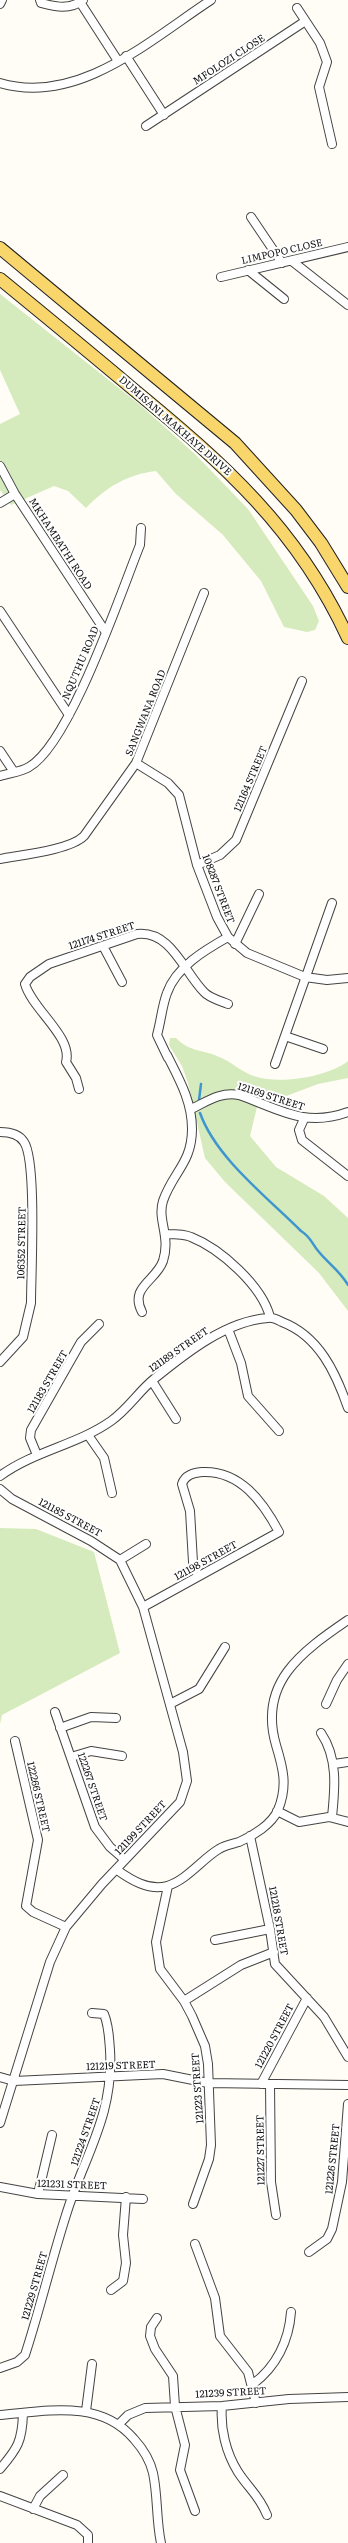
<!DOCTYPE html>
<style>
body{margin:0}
canvas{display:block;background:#fffdf5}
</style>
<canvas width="348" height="2543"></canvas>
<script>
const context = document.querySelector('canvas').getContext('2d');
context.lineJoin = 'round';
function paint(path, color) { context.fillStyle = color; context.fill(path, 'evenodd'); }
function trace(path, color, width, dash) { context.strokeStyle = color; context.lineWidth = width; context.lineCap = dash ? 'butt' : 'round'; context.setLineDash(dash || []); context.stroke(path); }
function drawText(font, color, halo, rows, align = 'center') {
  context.font = font + ' Literata,serif'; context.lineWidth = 4; context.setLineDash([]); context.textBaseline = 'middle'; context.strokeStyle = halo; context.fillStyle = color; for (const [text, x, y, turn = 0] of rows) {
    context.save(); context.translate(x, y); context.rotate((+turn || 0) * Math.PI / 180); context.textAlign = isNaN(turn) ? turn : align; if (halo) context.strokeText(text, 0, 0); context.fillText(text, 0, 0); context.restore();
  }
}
const green = new Path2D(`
 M0 294 139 404 196 455 248 509 313 606 319 621 315 630 307 632 284 627 261 581 223 535 176 494 156 471C128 474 105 488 86 508L68 491 54 486 11 505 0 490V424L20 414 0 370Z
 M170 1038H176C190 1052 200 1049 217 1056 231 1061 242 1073 257 1077 281 1084 328 1077 348 1061V1078L318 1084 257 1107 250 1136 276 1167 324 1196 348 1218V1311L319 1273 225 1182 205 1158 188 1083 182 1066 169 1045Z
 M0 1528 36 1529 94 1552 120 1653 2 1715 0 1724Z`);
const stream = new Path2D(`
 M199 1100 201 1084
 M200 1113C216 1158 267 1197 301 1231 311 1237 312 1244 319 1252 329 1264 340 1271 348 1285`);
const street = new Path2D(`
 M40 0 41 3C56 7 70 10 83 0
 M80 2 118 61
 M0 4 2 0
 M297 8 320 43 327 62 319 87 332 144
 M126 56 164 115
 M0 83C78 106 150 40 211 0
 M146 126 304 22
 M251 217 282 263
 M292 261 348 305
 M248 270 284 299
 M221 277 348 247
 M0 466 15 494 105 631
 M0 503 15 494
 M0 611 69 715
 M0 751 14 772
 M136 763 168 783 179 795 197 865 217 917 228 937 247 953 305 977 327 980 348 978
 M0 776C9 773 21 772 29 767 70 744 121 592 140 545L141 528
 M0 859C21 855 70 850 84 836L136 763 204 593
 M197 865 220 855 236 840 302 681
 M235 944 259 894
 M103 946 122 982
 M285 1036 323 1049
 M168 1058 157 1035C161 1021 162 1006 167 993 176 967 205 950 228 937
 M275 1064 332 903
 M79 1089 76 1078 66 1062C73 1037 32 1009 25 984L30 977 49 964 137 934C171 930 184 972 204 992 209 998 221 1001 228 1004
 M191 1109C206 1102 221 1091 239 1095 279 1109 305 1128 348 1112
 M304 1119 299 1130 302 1140 348 1176
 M0 1132C9 1132 19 1134 24 1142 37 1161 31 1274 31 1303L23 1337 0 1362
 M167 1234C175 1234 184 1234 191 1237 221 1249 262 1286 270 1317
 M142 1312C129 1287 156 1281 163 1261 171 1236 157 1220 163 1201 173 1172 192 1163 192 1129 192 1101 179 1079 167 1055
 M228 1329 241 1363 248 1396 279 1431
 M152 1381 176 1419
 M88 1435 104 1458 112 1493
 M37 1455 30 1438 31 1430 81 1342 99 1324
 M0 1476C34 1451 77 1445 111 1421 128 1409 139 1391 154 1379 186 1353 226 1321 268 1318 273 1317 278 1320 282 1322 319 1336 336 1373 348 1408
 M0 1489 12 1499 91 1541 120 1560
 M143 1607C188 1582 234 1557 279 1532 263 1502 240 1470 202 1472 193 1473 185 1475 182 1484L190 1511 193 1562 198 1576
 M170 1704 199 1689 225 1647
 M326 1704 337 1680 348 1664
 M55 1712 95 1827 110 1847 125 1860
 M60 1728 91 1717 116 1718
 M321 1733C338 1758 335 1788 332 1817
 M15 1741 38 1840 26 1906 33 1912 66 1927
 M71 1757 91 1751 122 1756
 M334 1764 348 1762
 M277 1811 299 1822 329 1817 348 1822
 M250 1836 270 1929 275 1964 324 2017 348 2057
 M117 1870C131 1880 149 1891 167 1886 187 1880 202 1859 219 1849 225 1845 232 1844 239 1842 253 1836 272 1824 278 1810 288 1786 283 1768 276 1745 258 1683 301 1652 348 1620
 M168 1886 156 1942 160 1969 184 2001 192 2016 205 2046 208 2064 211 2145 209 2159 193 2204
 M215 1940 270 1929
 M184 2001 241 1965 274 1952
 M0 2077 14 2081 163 2074 208 2083 348 2085
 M261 2084 307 1998
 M270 2084 271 2182 276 2215
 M0 2123 50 1962 66 1927 102 1884 180 1802 187 1781 183 1752 143 1607 120 1560 146 1544
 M0 2187 38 2194 143 2199
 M38 2194 52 2135
 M195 2244 215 2298 220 2336 248 2372 256 2403
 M309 2252 327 2239 332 2229 342 2182 348 2104
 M111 2290 123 2281 126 2263 123 2235 126 2197
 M157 2318 151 2327 150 2336 155 2349 173 2376 175 2406 185 2445 180 2470 195 2511
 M0 2368 17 2362 25 2355C40 2309 51 2262 66 2215 84 2156 114 2116 110 2050 109 2038 109 2026 104 2014L92 2013
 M253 2384C276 2367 289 2341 291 2312
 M222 2406C220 2428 226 2453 238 2472 249 2489 259 2495 267 2515
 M86 2411 92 2364
 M0 2415C47 2411 100 2399 134 2439 143 2449 150 2460 153 2473 158 2496 156 2520 161 2543
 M119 2424 128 2415 145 2408 222 2406 289 2399 348 2397
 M0 2469C18 2448 22 2441 23 2414
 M0 2496 77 2525 88 2535V2543
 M33 2509 40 2496 63 2475`);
const primary = new Path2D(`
 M0 248 235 443 296 510 321 543 348 587
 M0 279C44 315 89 352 133 389 224 464 298 529 348 638`);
const streetNames = [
 ["MFOLOZI CLOSE",229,60,-33],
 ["LIMPOPO CLOSE",282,252,-13],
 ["DUMISANI MAKHAYE DRIVE",175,426,41],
 ["MKHAMBATHI ROAD",60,544,57],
 ["NQUTHU ROAD",81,663,-67],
 ["SANGWANA ROAD",146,713,-68],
 ["121164 STREET",251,779,-67],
 ["108287 STREET",218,889,69],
 ["121174 STREET",102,936,-18],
 ["121169 STREET",271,1097,18],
 ["106352 STREET",22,1243,-89],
 ["121189 STREET",179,1350,-35],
 ["121183 STREET",48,1382,-60],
 ["121185 STREET",70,1518,28],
 ["121198 STREET",206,1561,-29],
 ["122267 STREET",92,1787,71],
 ["122266 STREET",38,1797,77],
 ["121199 STREET",141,1828,-47],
 ["121218 STREET",278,1921,80],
 ["121220 STREET",275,2036,-62],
 ["121219 STREET",121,2066,-2],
 ["121223 STREET",198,2088,-94],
 ["121224 STREET",86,2132,-71],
 ["121227 STREET",261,2150,-91],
 ["121226 STREET",333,2159,-84],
 ["121231 STREET",72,2185,2],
 ["121229 STREET",35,2286,-74],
 ["121239 STREET",231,2393,-3]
];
paint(green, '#d5ebbd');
trace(stream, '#3f96cf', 2.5);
trace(street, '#444', 10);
trace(primary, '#222', 14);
trace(street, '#fff', 8);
trace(primary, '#f9d66b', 12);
drawText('10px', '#111', '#fff', streetNames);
</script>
